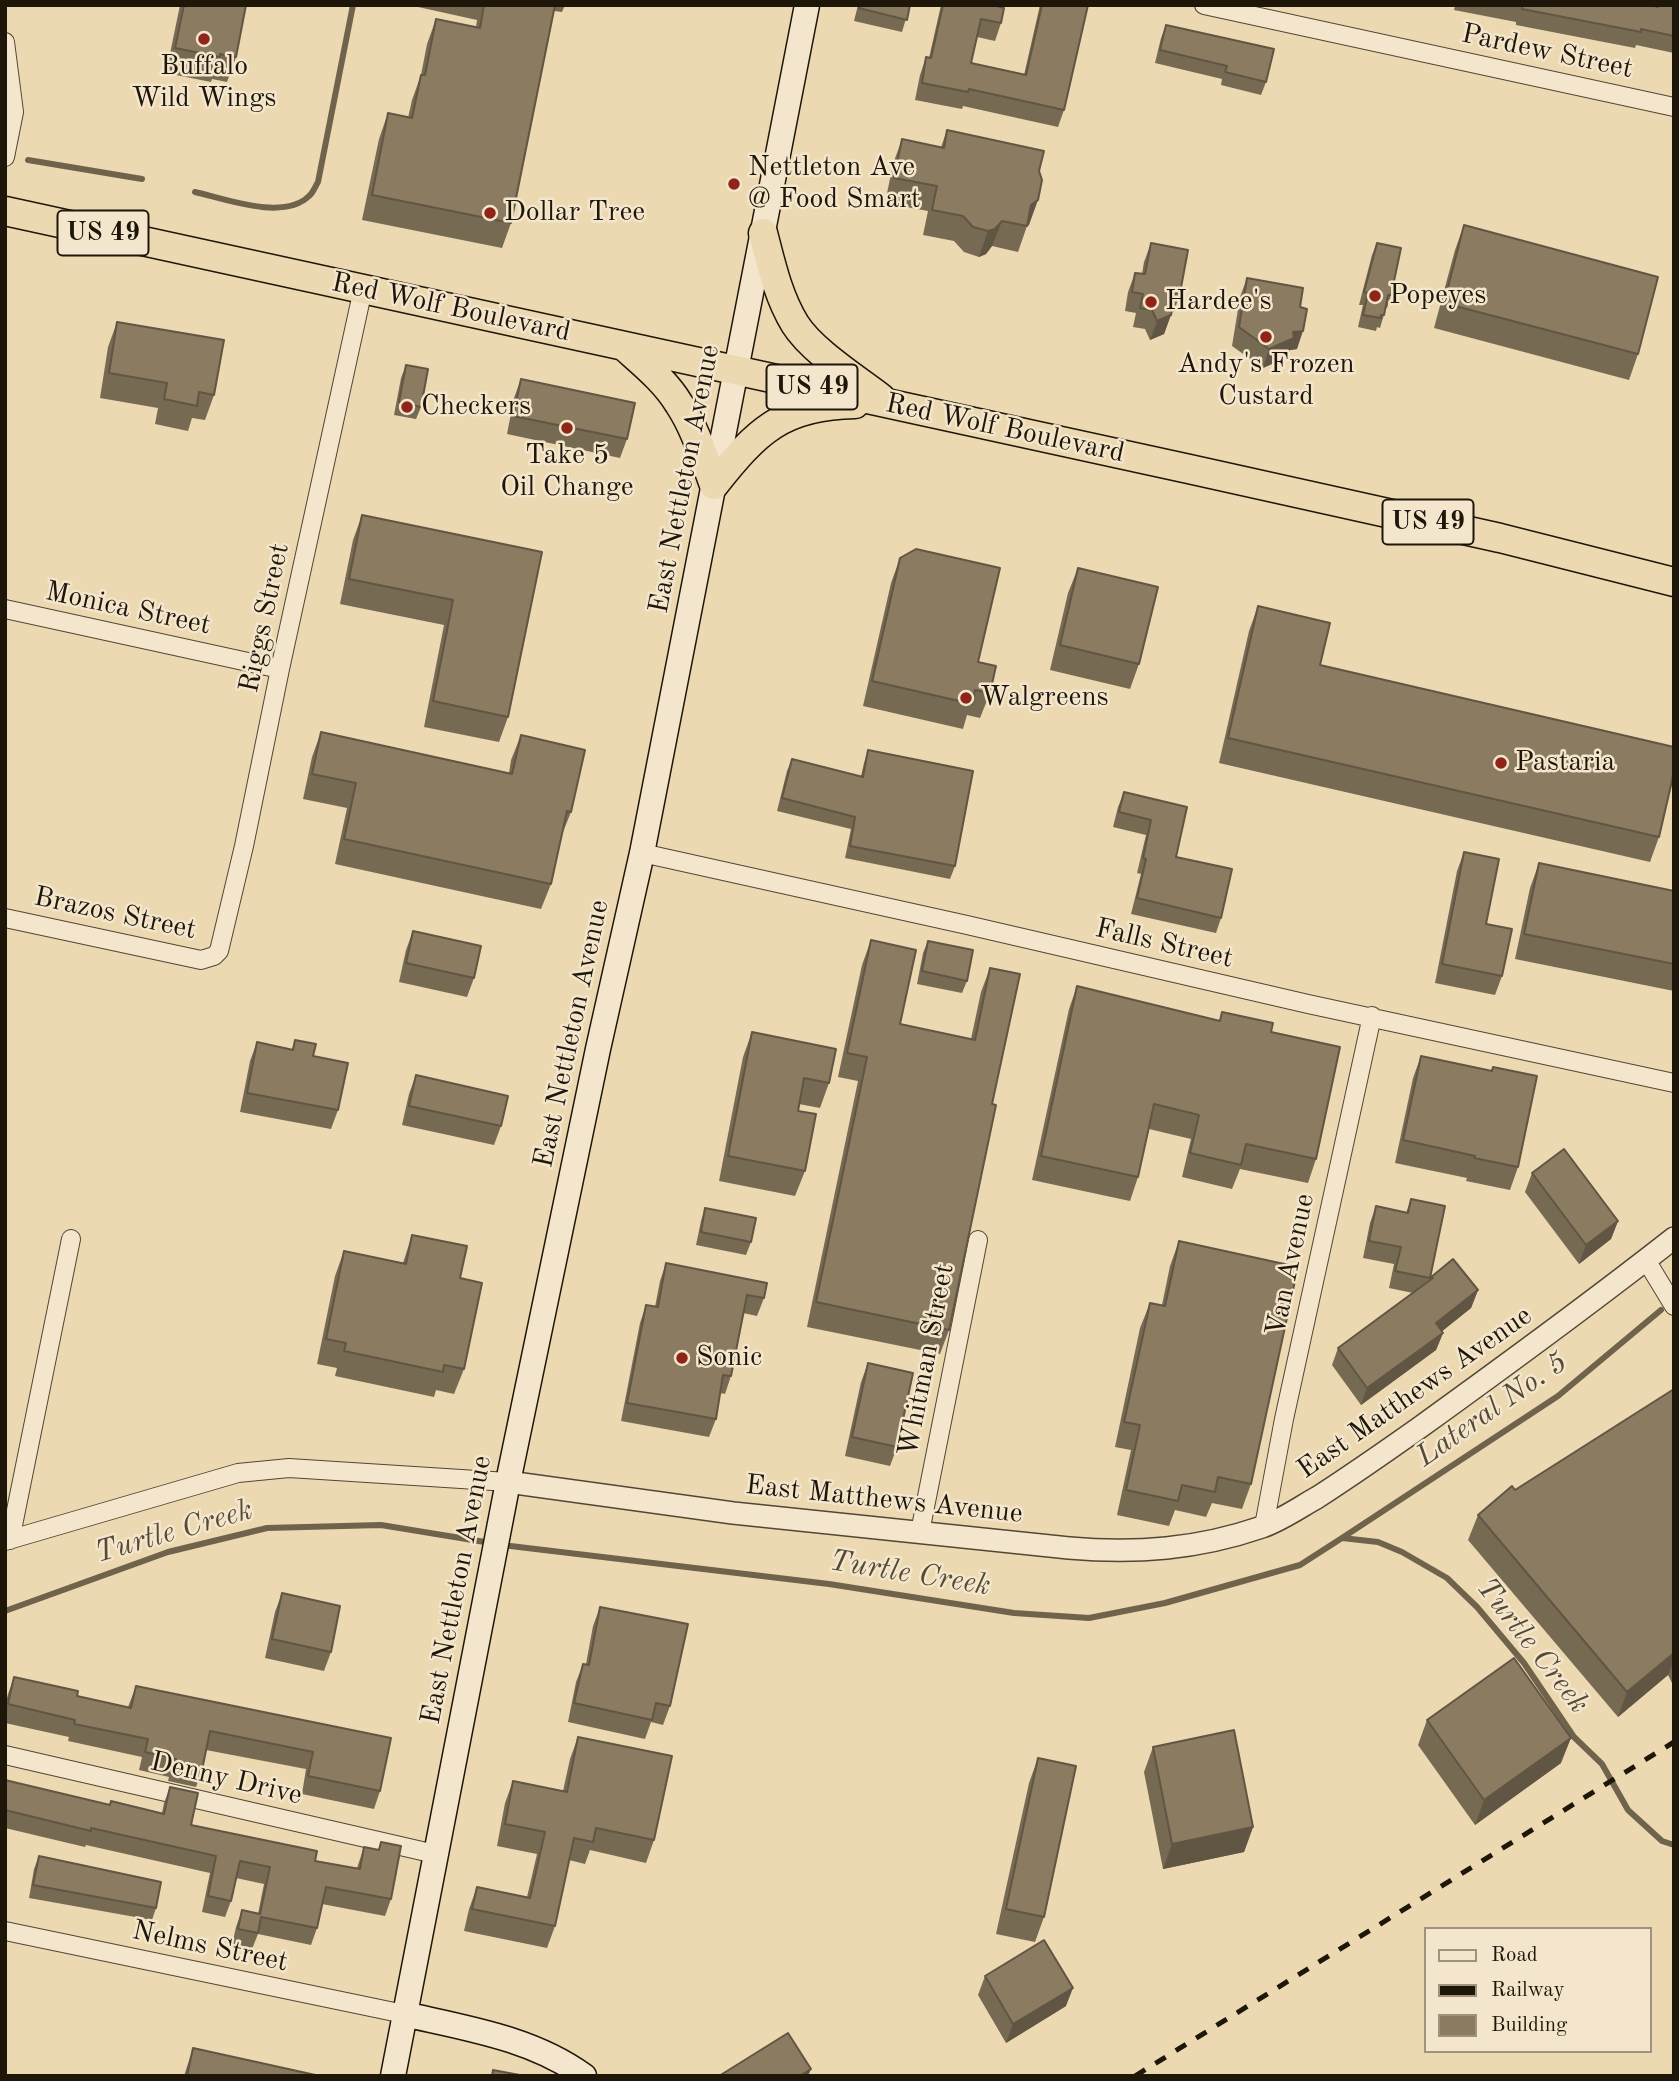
<!DOCTYPE html>
<style>
body{margin:0}
#map{position:relative;width:1679px;height:2081px;overflow:hidden;background:#ecd9b1;font-family:"Old Standard TT",serif}
canvas{display:block}
.frame{position:absolute;inset:0;border:7px solid #1f160a;pointer-events:none}
.legend{position:absolute;left:1424px;top:1927px;width:228px;height:126px;box-sizing:border-box;background:#f3e6cc;border:2px solid #9e937e;margin:0;padding:9px 12px;list-style:none;font-size:21px;color:#1f160a}
.legend li{display:flex;align-items:center;gap:14px;height:35px}
.legend b{width:35px;border:2px solid #9e937e}
</style>
<div id="map">
<canvas width="1679" height="2081"></canvas>
<div class="frame"></div>
<ul class="legend">
<li><b style="height:9px;background:#f3e6cc"></b>Road</li>
<li><b style="height:9px;background:#1f160a"></b>Railway</li>
<li><b style="height:19px;background:#8a7b61"></b>Building</li>
</ul>
</div>
<script>
const context = document.querySelector('canvas').getContext('2d');
context.lineJoin = 'round';
function trace(path, color, width, dash) { context.strokeStyle = color; context.lineWidth = width; context.lineCap = dash ? 'butt' : 'round'; context.setLineDash(dash || []); context.stroke(path); }
function paint(path, color) { context.fillStyle = color; context.fill(path, 'evenodd'); }
function drawText(font, color, halo, rows, align = 'center') {
  context.font = font + ' "Old Standard TT",serif'; context.lineWidth = 5; context.setLineDash([]); context.textBaseline = 'middle'; context.strokeStyle = halo; context.fillStyle = color; for (const [text, x, y, turn = 0] of rows) {
    context.save(); context.translate(x, y); context.rotate((+turn || 0) * Math.PI / 180); context.textAlign = isNaN(turn) ? turn : align; if (halo) context.strokeText(text, 0, 0); context.fillText(text, 0, 0); context.restore();
  }
}
const stream = new Path2D(`
 M28 160 142 179
 M195 192C225 199 284 221 309 196 313 193 315 187 318 182L353 5
 M1342 1538 1558 1396 1661 1310
 M502 1545 829 1584 1014 1613 1089 1618 1165 1603 1300 1565 1342 1538 1378 1542 1402 1552 1447 1578 1477 1607 1524 1663 1574 1737 1602 1764 1628 1810 1662 1841 1674 1845
 M5 1611 168 1552 267 1528 381 1525 491 1543`);
const minor = new Path2D(`
 M1204 5 1674 107
 M5 42 14 112 5 157
 M5 609 280 669
 M642 853 967 925 1308 1004 1674 1083
 M5 918 201 960 214 956 219 951 244 846 280 669 363 289
 M1646 1260 1674 1306
 M1264 1526 1284 1419 1372 1016
 M920 1532 978 1240
 M10 1540 71 1239
 M5 1541 238 1473 289 1468 508 1482
 M5 1755 435 1854
 M5 1931 404 2014`);
const tertiary = new Path2D(`
 M508 1482 733 1513 1069 1548C1136 1554 1198 1549 1262 1527 1282 1520 1300 1507 1318 1497 1352 1475 1385 1452 1419 1428 1505 1366 1590 1304 1674 1238`);
const secondary = new Path2D(`
 M404 2014C465 2028 532 2038 584 2076
 M393 2076 508 1482 598 1049 642 853 807 5`);
const trunk = new Path2D(`
 M5 211 1189 469 1500 538 1674 582
 M763 233C771 264 778 296 795 324 812 351 855 378 881 398
 M626 348C645 365 666 382 679 404 695 428 704 458 714 485
 M714 485C756 432 782 405 855 404`);
const rail = new Path2D(`
 M1135 2076 1674 1742`);
const wall = new Path2D(`
 M180 5H246L236 57 227 82 212 79 211 82 166 73Z
 M409 5H565L562 12 554 11 511 223 502 248 362 220 379 139 388 113 408 118 412 100 421 75 427 44 436 19 476 27 477 20Z
 M858 5H910L902 32 854 21Z
 M941 5H993L1001 23 995 41 977 37 971 63 1024 75 1040 5H1088L1064 110 1058 127 963 106 962 109 915 100 920 75 926 57 929 58Z
 M1452 5 1656 6V5H1674V53L1636 45 1635 48 1516 25V22L1454 10 1455 6Z
 M1166 25 1266 82 1261 95 1221 85 1222 79 1155 63 1161 38Z
 M947 130 1029 225 1027 226 1018 252 992 246 986 254 979 257 964 252 954 241 923 235 928 211 885 203 893 164 902 139 941 147Z
 M1464 225 1638 354 1629 380 1434 328 1455 250Z
 M1151 243 1180 293 1174 312 1172 311 1164 334 1150 340 1145 329 1133 327 1136 313 1125 311 1128 292 1135 273 1142 274 1144 262Z
 M1377 243 1391 295 1387 308H1386L1380 328 1377 327 1376 331 1358 327 1363 305H1359L1372 255Z
 M1247 278 1300 307 1297 349 1290 350 1287 357 1263 368 1232 346 1240 297Z
 M117 322 214 395 205 420 192 418 188 431 155 424 158 408 100 398 108 347Z
 M406 365 421 407 416 419 394 415 401 378Z
 M521 379 627 439 620 458 507 434 514 398Z
 M362 515 542 552 508 717 499 742 424 727 444 625 340 604 353 540Z
 M900 558 978 662 990 693 980 718 967 715 963 729 863 706 891 583Z
 M1078 568 1139 664 1130 689 1050 670 1068 593Z
 M1258 606 1320 665 1659 837 1650 862 1219 763 1249 631Z
 M321 732 509 773 511 760 521 735 571 812 561 837 551 884 541 909 335 864 347 808 303 799 312 757Z
 M868 750 955 866 950 879 845 858 851 829 777 811 787 771 792 759 861 776 864 763Z
 M1124 792 1187 807 1176 857 1221 918 1216 933 1131 914 1141 874 1137 873 1146 835 1113 827 1118 807Z
 M1464 852 1502 976 1495 995 1435 983 1457 871Z
 M1539 863 1674 891V991L1515 959 1530 888Z
 M413 931 474 978 467 997 399 982 406 950Z
 M871 940 900 1024 971 1039 981 992 990 968 992 1104 949 1330 940 1354 807 1327 858 1081 838 1077 862 965Z
 M928 941 967 981 962 993 917 984 923 953Z
 M1077 986 1219 1021 1222 1012 1271 1032 1316 1159 1308 1183 1240 1169 1232 1189 1182 1177 1191 1139 1149 1129 1138 1177 1130 1201 1032 1180 1069 1009Z
 M752 1032 829 1083 820 1108 799 1104 798 1111 805 1171 795 1196 719 1181 743 1057Z
 M295 1040 313 1056 338 1110 331 1129 240 1112 250 1061 257 1042 292 1049Z
 M1421 1056 1491 1071 1493 1067 1518 1167 1510 1190 1466 1181 1467 1178 1395 1163 1413 1078Z
 M416 1075 501 1126 494 1145 402 1125 409 1094Z
 M1532 1173 1618 1221 1611 1239 1579 1264 1525 1192Z
 M1411 1199 1430 1278 1453 1259 1478 1290 1471 1308 1442 1331 1443 1333 1436 1350 1361 1405 1332 1365 1338 1348 1413 1293 1389 1288 1394 1264 1363 1258 1370 1223 1376 1206 1406 1213Z
 M705 1208 751 1242 746 1255 696 1245 701 1221Z
 M412 1235 460 1278 464 1369 454 1394 436 1390 434 1397 335 1376 337 1368 317 1364 335 1276 344 1251 403 1263Z
 M1179 1241 1251 1484 1242 1509 1212 1503 1206 1517 1175 1510 1169 1526 1117 1515 1131 1450 1115 1447 1140 1328 1150 1303 1162 1305 1170 1266Z
 M666 1263 764 1298 757 1316 743 1313 731 1376 725 1394 720 1393 716 1419 709 1437 621 1421 640 1323 646 1305 655 1307 660 1281Z
 M868 1363 897 1447 890 1466 845 1456 861 1382Z
 M1674 1389V1682L1672 1683 1668 1675 1618 1717 1468 1540 1478 1515 1515 1490Z
 M282 1593 331 1652 324 1671 265 1658 275 1612Z
 M600 1607 670 1706 663 1725 651 1722 645 1739 568 1722 576 1682 583 1664H586L593 1626Z
 M14 1677 77 1696 128 1707 136 1686 391 1738 380 1791 374 1809 302 1794 306 1769 206 1750 202 1770 196 1787 168 1781 169 1777 139 1770 142 1757 68 1741 69 1737 5 1723V1706L8 1694Z
 M1427 1720 1561 1763 1475 1825 1418 1745Z
 M578 1737 654 1840 646 1863 590 1850 585 1864 569 1860 555 1926 547 1948 464 1931 469 1909 477 1887 527 1897 537 1854 497 1846 505 1803 513 1781 563 1791 570 1759Z
 M1153 1747 1253 1827 1244 1852 1163 1869 1144 1772Z
 M1038 1758 1044 1917 1035 1942 996 1934 1029 1783Z
 M5 1780 110 1805 162 1813 164 1803 170 1787 191 1825 315 1861 357 1868 364 1847 378 1850 381 1842 391 1899 385 1916 322 1904 317 1928 311 1945 258 1934 252 1949 232 1945 236 1927 242 1910 258 1914 264 1884 236 1878 231 1901 225 1917 202 1912 210 1873 86 1845 85 1847 5 1828Z
 M39 1856 156 1908 152 1920 29 1898 34 1869Z
 M985 1976 1066 2006 1006 2043 978 1995Z
 M193 2048 320 2076H184Z`);
const shadedWall = new Path2D(`
 M1038 200 1029 225 1027 226 1031 205Z
 M1002 221 992 246 986 254 979 257 988 231Z
 M1171 315 1164 334 1150 340 1157 321Z
 M1303 331 1297 349 1290 350 1287 357 1263 368 1269 349 1293 332Z
 M1618 1221 1611 1239 1579 1264 1586 1245Z
 M1478 1290 1471 1308 1430 1341 1436 1323Z
 M1443 1333 1436 1350 1361 1405 1367 1388Z
 M1674 1653V1660L1668 1675 1618 1717 1627 1692Z
 M1571 1738 1561 1763 1475 1825 1484 1800Z
 M1253 1827 1244 1852 1163 1869 1172 1844Z
 M1073 1988 1066 2006 1006 2043 1013 2024Z
 M811 2069 808 2076H800Z`);
const building = new Path2D(`
 M184 5H246L236 57 220 54V57L175 48Z
 M484 5H555L511 223 372 195 388 113 412 118 421 75H425L436 19 480 28Z
 M859 5H910L907 20 859 8Z
 M943 5H993L1004 8 1001 23 981 19 971 63 1026 75 1042 5H1088L1064 110 969 89 968 92 922 83 926 57 931 58Z
 M1520 5H1651L1658 7V5H1674V36L1641 29V32L1522 9V6Z
 M1166 25 1274 49 1266 82 1225 72 1227 66 1160 50Z
 M947 130 1044 151 1039 171 1042 180 1038 200 1031 205 1027 226 1002 221 995 229 988 231 973 227 963 216 932 210 937 186 894 178 902 139 944 148Z
 M1464 225 1658 277 1638 354 1444 303Z
 M1151 243 1188 250 1180 293 1175 292 1171 315 1157 321 1152 310 1140 308 1143 294 1132 292 1135 273 1145 274Z
 M1377 243 1401 248 1391 295H1388L1384 315H1381V318L1363 315 1368 293 1364 292Z
 M1247 278 1303 288 1300 307 1307 309 1303 331 1293 332 1294 338 1269 349 1239 327Z
 M117 322 224 340 214 395 199 392 197 406 164 399 167 383 109 373Z
 M406 365 428 369 421 407 399 402Z
 M521 379 635 403 627 439 513 416Z
 M362 515 542 552 508 717 433 701 453 600 349 579Z
 M916 549 1000 568 978 662 996 666 990 693 975 690 972 704 872 681 900 558Z
 M1078 568 1158 587 1139 664 1060 645Z
 M1258 606 1330 623 1320 665 1674 747V772L1659 837 1228 738Z
 M321 732 512 774 521 735 585 750 571 812 567 811 551 884 344 839 356 783 312 774Z
 M868 750 973 771 955 866 850 846 855 817 782 798 792 759 863 777Z
 M1124 792 1187 807 1176 857 1232 869 1221 918 1137 898 1146 859 1143 858 1151 820 1119 812Z
 M1464 852 1499 859 1486 924 1512 929 1502 976 1442 964Z
 M1539 863 1674 891V964L1524 934Z
 M413 931 481 946 474 978 406 963Z
 M871 940 916 950 900 1024 975 1040 990 968 1020 974 992 1104 996 1105 949 1330 816 1302 867 1057 847 1053Z
 M928 941 973 950 967 981 922 971Z
 M1077 986 1220 1021 1222 1012 1273 1023 1271 1032 1340 1047 1316 1159 1246 1144 1241 1165 1190 1153 1199 1115 1154 1104 1138 1177 1041 1156Z
 M752 1032 836 1049 829 1083 804 1078 798 1111 816 1114 805 1171 728 1156Z
 M295 1040 316 1044 313 1056 348 1063 338 1110 247 1093 257 1042 293 1050Z
 M1421 1056 1492 1071 1493 1067 1537 1076 1518 1167 1474 1158 1475 1156 1403 1140Z
 M416 1075 508 1096 501 1126 409 1106Z
 M1564 1149 1618 1221 1586 1245 1532 1173Z
 M1411 1199 1445 1206 1430 1278 1395 1271 1401 1247 1369 1241 1376 1206 1408 1213Z
 M705 1208 756 1218 751 1242 701 1232Z
 M412 1235 467 1246 460 1278 482 1283 464 1369 444 1365 443 1372 344 1351 346 1343 326 1339 344 1251 406 1264Z
 M1179 1241 1298 1267 1251 1484 1218 1477 1215 1492 1182 1485 1178 1501 1126 1490 1140 1425 1124 1422 1150 1303 1165 1306Z
 M1453 1259 1478 1290 1436 1323 1443 1333 1367 1388 1338 1348 1433 1278H1430Z
 M666 1263 767 1283 764 1298 747 1295 731 1376 723 1375 716 1419 627 1403 646 1305 658 1307Z
 M868 1363 913 1373 897 1447 852 1437Z
 M1674 1389V1653L1627 1692 1478 1515 1512 1486 1515 1490Z
 M282 1593 340 1606 331 1652 272 1639Z
 M600 1607 688 1624 670 1706 656 1703 652 1720 574 1703 583 1664 589 1665Z
 M1514 1658 1571 1738 1484 1800 1427 1720Z
 M14 1677 78 1691 77 1696 131 1708 136 1686 391 1738 380 1791 308 1776 313 1752 210 1731 202 1770 175 1763 176 1759 145 1752 148 1739 74 1724 75 1720 8 1704Z
 M1234 1730 1253 1827 1172 1844 1153 1747Z
 M578 1737 672 1756 654 1840 596 1828 593 1842 574 1838 555 1926 472 1909 477 1887 530 1898 545 1832 505 1824 513 1781 567 1792Z
 M1038 1758 1076 1766 1044 1917 1006 1909Z
 M5 1780 110 1805 111 1801 164 1814 170 1787 198 1793 191 1825 317 1851 315 1861 360 1869 364 1847 379 1850 381 1842 401 1846 391 1899 326 1887 317 1928 261 1917 258 1933 238 1929 242 1910 260 1914 270 1867 240 1861 231 1901 208 1896 216 1856 91 1828V1831L5 1810Z
 M39 1856 161 1882 156 1908 33 1885Z
 M1044 1940 1073 1988 1013 2024 985 1976Z
 M788 2033 811 2069 800 2076H719Z
 M193 2048 320 2076H187Z
 M493 2070 525 2076H492Z`);
const markers = [
 [204,39,7,"#8f2418"],
 [734,184,7,"#8f2418"],
 [490,213,7,"#8f2418"],
 [1375,296,7,"#8f2418"],
 [1151,302,7,"#8f2418"],
 [1266,337,7,"#8f2418"],
 [407,407,7,"#8f2418"],
 [567,428,7,"#8f2418"],
 [966,698,7,"#8f2418"],
 [1501,763,7,"#8f2418"],
 [682,1358,7,"#8f2418"]
];
const shields = [
 [103,233,91],
 [812,387,91],
 [1428,522,91]
];
const shieldNames = [
 ["US 49",103,233],
 ["US 49",812,387],
 ["US 49",1428,522]
];
const streetNames = [
 ["Pardew Street",1547,52,12],
 ["Red Wolf Boulevard",451,308,12],
 ["Red Wolf Boulevard",1005,429,12],
 ["East Nettleton Avenue",685,479,-79],
 ["Monica Street",128,609,12],
 ["Riggs Street",265,618,-78],
 ["Brazos Street",115,914,12],
 ["Falls Street",1164,944,13],
 ["East Nettleton Avenue",572,1034,-78],
 ["Van Avenue",1291,1265,-78],
 ["Whitman Street",927,1360,-79],
 ["East Matthews Avenue",1415,1393,-35],
 ["East Matthews Avenue",884,1500,6],
 ["East Nettleton Avenue",457,1590,-79],
 ["Denny Drive",226,1779,13],
 ["Nelms Street",210,1947,12]
];
const poiNames = [
 ["Buffalo",204,67,"center"],
 ["Wild Wings",204,99,"center"],
 ["Nettleton Ave",748,168],
 ["@ Food Smart",748,200],
 ["Dollar Tree",504,213],
 ["Popeyes",1389,296],
 ["Hardee's",1165,302],
 ["Andy's Frozen",1266,365,"center"],
 ["Custard",1266,397,"center"],
 ["Checkers",421,407],
 ["Take 5",567,456,"center"],
 ["Oil Change",567,488,"center"],
 ["Walgreens",980,698],
 ["Pastaria",1515,763],
 ["Sonic",696,1358]
];
const waterNames = [
 ["Lateral No. 5",1492,1410,-35],
 ["Turtle Creek",174,1532,-16],
 ["Turtle Creek",910,1574,9],
 ["Turtle Creek",1532,1646,52]
];
trace(stream, '#70634c', 6);
trace(minor, '#524734', 20);
trace(tertiary, '#524734', 24);
trace(secondary, '#1f160a', 27);
trace(trunk, '#1f160a', 31);
trace(minor, '#f3e6cc', 18);
trace(tertiary, '#f3e6cc', 21);
trace(secondary, '#f3e6cc', 24);
trace(trunk, '#ecd9b1', 28);
trace(rail, '#1f160a', 5, [12, 12]);
paint(wall, '#776a53');
paint(shadedWall, '#615644');
paint(building, '#8a7b61');
trace(building, '#615644', 2);
for (const [x, y, r, color] of markers) { const dot = new Path2D(); dot.arc(x, y, r, 0, 2 * Math.PI); context.fillStyle = color; context.fill(dot); trace(dot, '#f3e6cc', 2.5); }
for (const [x, y, w] of shields) { const box = new Path2D(); box.roundRect(x - w / 2, y - 22.5, w, 45, 5); context.fillStyle = '#f3e6cc'; context.fill(box); trace(box, '#1f160a', 2); }
drawText('bold 26px', '#1f160a', null, shieldNames);
drawText('28px', '#1f160a', '#f3e6cc', streetNames);
drawText('28px', '#1f160a', '#f3e6cc', poiNames, 'left');
drawText('italic 30px', '#554a36', '#f3e6cc', waterNames);
</script>
